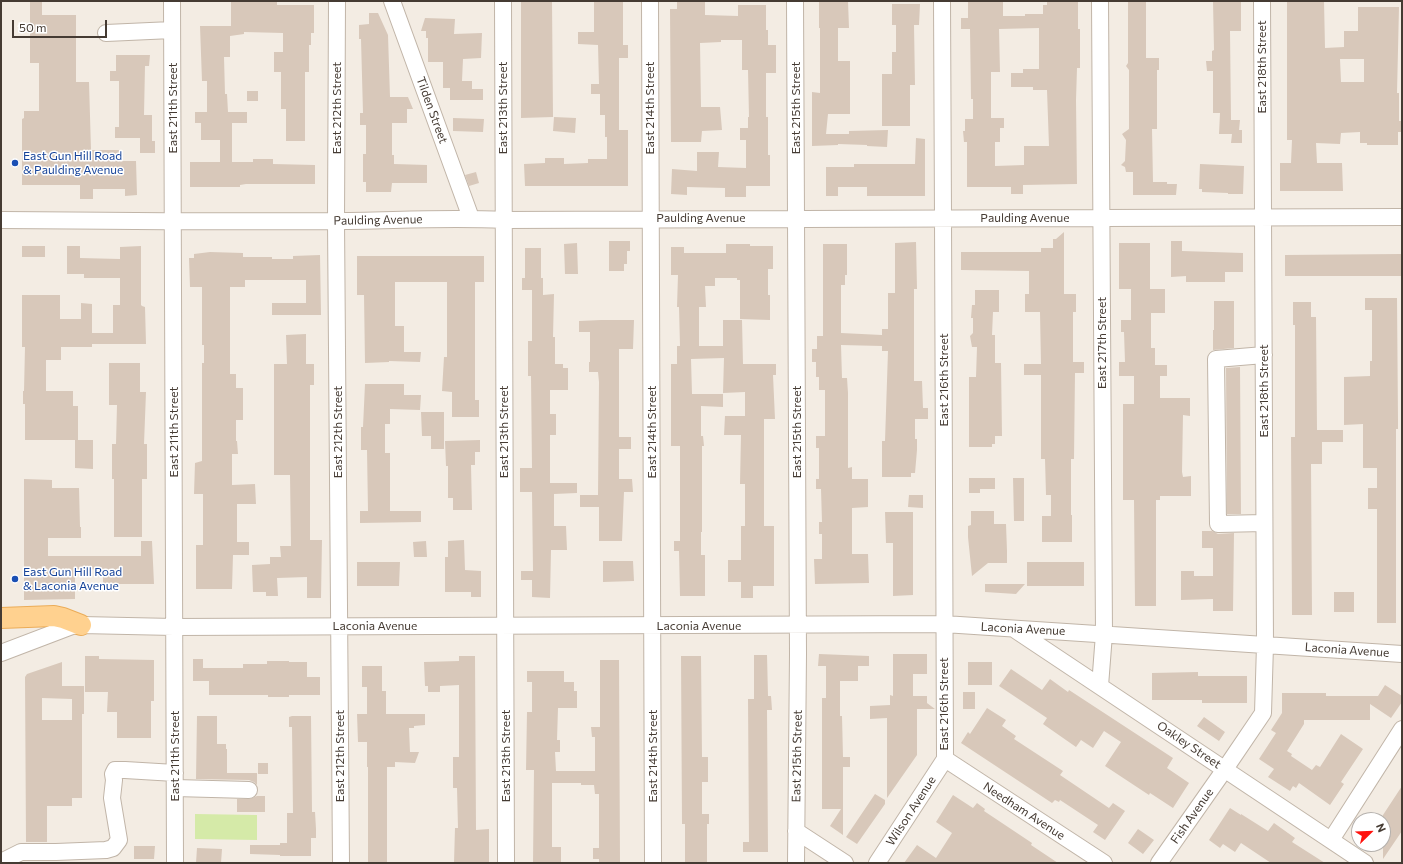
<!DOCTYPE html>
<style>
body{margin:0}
#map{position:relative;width:1403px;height:864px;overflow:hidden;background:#f3ece3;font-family:Commissioner,sans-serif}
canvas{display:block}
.frame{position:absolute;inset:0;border:2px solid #453b33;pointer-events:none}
.north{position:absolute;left:1351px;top:812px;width:40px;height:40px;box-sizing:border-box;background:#fff;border:1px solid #b5b1ad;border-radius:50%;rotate:67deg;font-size:11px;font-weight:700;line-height:16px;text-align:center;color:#453b33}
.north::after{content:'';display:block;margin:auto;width:14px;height:18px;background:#ff120d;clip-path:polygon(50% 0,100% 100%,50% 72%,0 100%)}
.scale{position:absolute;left:12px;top:20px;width:95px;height:18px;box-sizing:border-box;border:2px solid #453b33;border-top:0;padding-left:5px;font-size:12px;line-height:14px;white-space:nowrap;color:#453b33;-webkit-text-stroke:3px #fff;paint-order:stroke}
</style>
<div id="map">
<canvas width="1403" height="864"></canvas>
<div class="frame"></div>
<div class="north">N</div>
<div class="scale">50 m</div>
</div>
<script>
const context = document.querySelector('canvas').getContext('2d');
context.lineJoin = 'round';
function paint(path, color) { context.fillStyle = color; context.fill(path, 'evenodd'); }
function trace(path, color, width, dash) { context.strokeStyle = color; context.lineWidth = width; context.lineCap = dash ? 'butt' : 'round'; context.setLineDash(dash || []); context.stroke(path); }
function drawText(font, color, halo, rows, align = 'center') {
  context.font = font + ' Commissioner,sans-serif'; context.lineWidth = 3; context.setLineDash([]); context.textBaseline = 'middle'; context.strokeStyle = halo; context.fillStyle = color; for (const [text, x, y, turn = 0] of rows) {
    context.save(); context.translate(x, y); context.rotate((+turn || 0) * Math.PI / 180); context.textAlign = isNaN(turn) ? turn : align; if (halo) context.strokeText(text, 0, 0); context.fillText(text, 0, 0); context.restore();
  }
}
const green = new Path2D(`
 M195 814 257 815V840L195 839Z`);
const building = new Path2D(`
 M30 1H42V15H76V82H89L91 150H119V161H136L137 195 125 196V189H93V199H80V185H22V119L24 118V111H39V63H30Z
 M231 1H277V5H314V33H311V45H309V72H305V141H286V109H281V72H274V52H283V33L244 32V34L230 36V57H224L225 94H227L228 112H247V123H232V162H253V159H273V164L315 165V184H246L240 185V187H190V162H220V140H201V123H195V112H207V81H202L200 26H231Z
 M521 1H552L553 117 521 118Z
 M594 1H623V45H628V58H619V130H628V186H525L524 164 545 163V158H564V164L588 163V159H607V137H605V115H600V94H591V84H599L598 45 578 44V32H594Z
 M677 1H705V15L738 16V5H766V30H768V45H776V73H766V117H768V155H770V186H746V197H725V188L687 187V195L671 194 672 169 697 171V152H719L718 167 746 168V140H740V128H748V117H749L748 70H742V40H721V42L700 43 701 107H720L722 130 702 131 701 142H671L670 9H677Z
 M819 1H848L849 28H838V61H850V114H828L826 134H849V131L888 130 887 147 867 146V145L838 144V145L812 146V92L820 93V28H819Z
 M968 1H1003V16H1025V14H1043V5H1047V1H1078V29H1080V68H1077L1076 100 1077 184 1023 185V194H1011V187H967V142H964L963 131H965V119H973V99H971L970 29H961V18H968ZM1039 28V69H1023V73H1011V87H1033V90H1047L1049 146H1024V165L995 166V142H1000V128H1004V118H991V72H1000L999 29Z
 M1213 1H1241V31H1230L1231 120H1240L1239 130H1242V143H1231L1232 134H1219L1220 113H1213V71H1207L1206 61H1212V51L1214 50Z
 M1287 1H1324L1325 48 1344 47V31H1358V7H1399L1397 93H1399V121H1401V132H1398V145H1367V143H1360V132L1341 133 1340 144 1316 143 1317 163H1342L1343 191H1280V163H1291L1292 140H1287ZM1340 59H1364V82H1341Z
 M1128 2H1146V58H1159V70H1157V129H1152L1153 182H1167V184H1177L1176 195H1133V172H1126L1125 167 1121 165 1125 161 1126 140 1122 134 1129 129V70L1126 66 1128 63Z
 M892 4H920L919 25H914L915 85H910V126H882V74H892V52H896V25H892Z
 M369 13H378L388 35 390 97H408L413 109H407V123H392V155H394V164L427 165V183H392L391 192H366V182H363V154H366V125H360V113H363L361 39H359V25L369 24Z
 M425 18 455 19 454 34 482 33 481 58 463 59 462 81H472V89H483V100H450V88H443V62H428V38H426V31H421Z
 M116 55H150L149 66H145L144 115H152V141H155V153H140V138H115V127H119V81H110V71H116Z
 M247 91H258V101H247Z
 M554 117 576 118 575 133 553 131Z
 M453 118 484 119 483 132 453 131Z
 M916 138 925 139V196H867V187H838V196H826V167H854V164H915Z
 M1200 164 1244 166 1243 194H1228V193L1202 192V189H1199Z
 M476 172 479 183 469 186 465 175Z
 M1064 232V294H1076V312H1073V362H1084V373H1075L1074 459H1071V515H1072V542H1042V516H1051V495H1046L1045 459H1041V375H1024V364H1041L1040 312H1025V294H1029V271L961 270V252H1041V248H1053V239H1056Z
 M609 241H630V251H627V264H624V271H609Z
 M1171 241H1182V251L1243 253V272H1225V282H1186V276L1171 277Z
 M916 242 917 289H914V381H922L923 408H928V419H915V439H917V450L915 473H911V477H882V441H885L888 351H882V346L841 345 842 378H847L848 393V468L852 467V479H868V507L852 508V554H868L869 583 815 584 814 559H822V534H819V522H822L821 489H816V479H819V448H816V436H825V390H819V377H816V362H812V349H817V336H823V244H847V275H845V285H841V333L882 335V329H888V293H895V243Z
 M577 243 578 274H565L564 244Z
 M1119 243H1150V289H1165V313H1151V348H1155V365H1167V376H1160V398H1190V416L1183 415 1182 472 1183 477 1191 476V496H1160V500H1156V606H1135L1134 500H1123V404H1134V376H1119V362H1125L1124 332H1121V320H1131V289H1119Z
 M726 244H750V246H773V269H768V295H770V320L740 319V280H737V278H715V286H705L706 307H699V346H723V320H742L743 364H776V375H773L775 419H764V526H774V586H753V598H741V582H728V560H741V526H745V484H740L741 435H724L725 416H745V392L723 393 724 358 691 359 692 394H723V407L701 406V436H703L704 446H702V532H701V555H705V596H680L679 551H674V541H680V446H671V364H677V346H680L679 307H677L678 275H671V247H684V253H726Z
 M22 246H45V257H22Z
 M67 246H80V258L120 259V247L141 246V305L142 306 145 307 146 344H92V347H61V360H46V391H73V406H78V440H25V404H23V391H24L25 347H22V295H60V319H81V303L92 304V333H113V305H120V278H84V274H67Z
 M525 248H541V278H543V295L554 294 553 337H555V364H563V368H568V390H550V414H556V435H550V483H577V493L554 494V526H566L567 550H551L550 598 532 597V580H521V571H533L532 492H520V468H532L531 376H528V341H532V290H522V278H525Z
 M210 252 243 253V257H272V259H293V256L320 255 321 315H272V303H306V280H245V287H230V374H236V388H243V420H236V441H237L238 454H232V485L255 484 256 504H237V542H249V555H233L232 589H196V545H203V494H194L195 463 202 461V363H204V345H202V287H190L189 258H194V254Z
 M1401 254V276H1285V255Z
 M357 256H484V282H475V400H479V417H452V392L442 391 444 357H447V282H395V326H404V352H421L420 362 389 361V362L365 363 364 295H357Z
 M975 290H999V312H993L992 335H995V363H1001L1002 436H995V444H992V447H969V377H976L977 347H972L970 336 973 333V318H971L972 305H975Z
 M1365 298H1397L1398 421V429H1396V623H1377V509H1368V488H1377V468H1363V424L1344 425V377L1370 376V361H1372V310H1365Z
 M1214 301H1234V348L1213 350V330H1214Z
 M1293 302H1311V317H1316L1317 430H1343V442H1322V464H1311L1312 615H1292L1291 437H1295V325H1293Z
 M601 320H634L633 349H619V437H631V449H619V479H632L633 492H624L622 541H599V507H580V495H598L599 382 598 372H589V362H590V332H579V321Z
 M306 334V364H314V385H310V540H322L321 598H307V577L277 578 278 596H266V592H253L252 565 270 564V557H281L280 546H291L290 475H274V364H287L286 335Z
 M109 363H140V392H146L144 444H147V479H142V537H114V479H112V444H116L117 405H109Z
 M1240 367 1241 514H1227L1226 368Z
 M365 384H404V395H421L420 410 390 409V424H385V453H390V511H421V522L360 523V511H368L367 450H361V427H363Z
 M421 412H444V449H431V436H422Z
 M75 440H93V469L75 468Z
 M480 440V452H475V465H471L472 510H453V498H448V466H446L445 441Z
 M969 478H995V489H980V493H969Z
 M1013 478H1024V521H1014Z
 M24 479 52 480V488H79L80 527H81V538H48V556H141V541H152L154 584H103V569L75 570V599L24 600Z
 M909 495H923V508L908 507Z
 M971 511H994V524H1006L1007 551V563H988L972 576 968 537V526L971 525Z
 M885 512H913V595L893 596V543H886Z
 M1202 531H1212L1218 534 1234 533 1233 611H1213V599L1181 600V571H1194V576H1213V548H1202Z
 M464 540 465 570 481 571V597H471V592H445V557H448V541Z
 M426 541 427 557H414L413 542Z
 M603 561H633L634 581 603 582Z
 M357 562H400L399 586H357Z
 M1027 562H1084V586H1027Z
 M985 584H1025L1016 594 985 592Z
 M1334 592H1354V612H1334Z
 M819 654 869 656V666H858V681H840V716H842L843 757H850V767H843V835L830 826 841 809H822V698H826V666H818Z
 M893 654H927V674H913V696H927V703L935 709H917V755L887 798V718L870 719V706L890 705V695L893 696Z
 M754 655H767L768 696H771L772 710H767L768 852H743V842H749L748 699H754Z
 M85 656H99V659L154 660V701H151V738H117V712H107L108 692H85Z
 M459 656H475L476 830 489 829V863H454L455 828H458L457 788H453V757H459V685L440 686V692H428V686H425L424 662 459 661Z
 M681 656H701L702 757H708V782H702V814H709V824H707V863H685V824H682Z
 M193 659H203V668H243V664H267V661H289V662H307V677H320V695H289V697H268V695H209V681H193Z
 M600 660H619L620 863H599V859H593V848H599V794H595L594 785H581V783H552V847H561V862L533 863 534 770H526L527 712H532V682H527V671H564V682H574V691H577V708H558L557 740H560V752H555L556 771H595V737H592L591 727H600Z
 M62 662V686H84V714H82V798H72V806H47V842H26L25 677 27 674ZM42 698 72 699V720H42Z
 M968 662H992V685H968Z
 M362 666H382V691H386V714H425V725L414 726V728H409L410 752H419L415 763 395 762V767H387V863H368V767H367V742H358L357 714H367V687H362Z
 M1011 669 1042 690 1050 679 1068 692 1069 690 1173 758 1167 768 1189 783 1173 808 1150 793 1149 795 1105 766 1121 742 1104 731 1093 748 1081 740 1076 747 1043 724 1047 718 999 686Z
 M1198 672V676H1247V703H1202V700H1152V673Z
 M1385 685 1402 696V702L1391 718 1370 704V720H1304V724L1287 751 1292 754 1291 756 1312 770 1316 765 1320 767 1341 734 1363 749 1341 782 1344 784 1330 805 1299 783 1296 788 1293 786 1290 791 1268 777 1274 769 1259 759 1276 733 1271 730 1282 713V693H1326V696H1378Z
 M963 692H975V709H963Z
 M987 708 1006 720 1002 726 1016 736 1014 739 1063 771 1060 775 1109 808 1113 803 1125 811 1105 840 1093 832 1098 825 1060 800 1059 802 1055 800 1052 803 961 743 968 732 970 734Z
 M197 716H217V744H226V749H227V773H257V785L254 782 249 780 196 779Z
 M292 716H311L312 812H315L316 829V838H311V856H280V855L250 854V845H280V843H287V813H293L292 727H289V717Z
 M1204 717 1225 732 1219 741 1197 726Z
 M258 763H268V774H258Z
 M1402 786V831L1383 859V815Z
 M875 794 885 800V804L857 844 846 837Z
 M953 795 973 808 977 803 985 809 984 811 1032 843 1031 845 1058 863H904L917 845 936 858 952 833 936 822Z
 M257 796H265V812H237V799H249Z
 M1230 808 1241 815V814L1268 831 1274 823 1295 838 1292 842 1325 863H1271L1241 843 1235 852 1223 844 1220 848 1209 840Z
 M1138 829 1154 840 1143 854 1128 843Z
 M134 846H155L154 859H134Z
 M197 848 222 849 221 863H196Z`);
const minor = new Path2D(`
 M172 1 175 863
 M337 1 336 221 341 863
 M392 1 471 218
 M503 1 506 863
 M650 1 653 863
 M795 1 798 654 796 863
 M942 1 943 218 945 759
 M106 33 172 30
 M1 220C111 221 221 222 331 221 388 221 446 217 503 220 803 217 1102 220 1402 217
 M1264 355 1216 359 1218 524 1264 523
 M1014 629 1365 863
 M1 653 72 626 81 625 174 627 944 624 1402 654
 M1100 686 1104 634 1100 1
 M945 759 1104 863
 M175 788 249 790
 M796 831 845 863
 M1331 840 1402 729
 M1 862 21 852H56L106 850 113 848 119 840 112 798 114 780 113 774 115 770H125L175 773
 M877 863 945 759
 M1159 863 1225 769 1263 713 1265 645 1262 1`);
const major = new Path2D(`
 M1 618 54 616 63 618 81 625`);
const markers = [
 [15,163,4,"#1a4fb4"],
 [15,579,4,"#1a4fb4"]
];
const streetNames = [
 ["East 218th Street",1262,67,-90],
 ["East 211th Street",173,108,-90],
 ["East 212th Street",337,108,-90],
 ["East 213th Street",503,108,-90],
 ["East 214th Street",650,108,-90],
 ["East 215th Street",796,108,-90],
 ["Tilden Street",432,110,70],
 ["Paulding Avenue",701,218],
 ["Paulding Avenue",1025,218],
 ["Paulding Avenue",378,220,-1],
 ["East 217th Street",1102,343,-90],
 ["East 216th Street",944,380,-90],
 ["East 218th Street",1264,391,-90],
 ["East 211th Street",174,432,-90],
 ["East 212th Street",338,432,-90],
 ["East 213th Street",504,432,-90],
 ["East 214th Street",652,432,-90],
 ["East 215th Street",797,432,-90],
 ["Laconia Avenue",375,626],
 ["Laconia Avenue",699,626],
 ["Laconia Avenue",1023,629,3],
 ["Laconia Avenue",1347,650,4],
 ["East 216th Street",944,704,-90],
 ["Oakley Street",1189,745,34],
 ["East 211th Street",175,756,-90],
 ["East 212th Street",340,756,-90],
 ["East 213th Street",506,756,-90],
 ["East 214th Street",653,756,-90],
 ["East 215th Street",797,756,-89],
 ["Wilson Avenue",911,811,-57],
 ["Needham Avenue",1024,811,33],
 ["Fish Avenue",1192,816,-55]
];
const transitNames = [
 ["East Gun Hill Road",23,156],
 ["& Paulding Avenue",23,170],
 ["East Gun Hill Road",23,572],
 ["& Laconia Avenue",23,586]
];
paint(green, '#d5eaa8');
paint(building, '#d8c8ba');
trace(minor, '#c1b5a8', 18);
trace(major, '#ebac58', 22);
trace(minor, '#fff', 16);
trace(major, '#ffd18f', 20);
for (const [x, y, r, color] of markers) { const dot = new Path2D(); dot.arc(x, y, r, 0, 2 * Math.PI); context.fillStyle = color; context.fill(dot); trace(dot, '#fff', 1.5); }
drawText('12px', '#453b33', '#fff', streetNames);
drawText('12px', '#164399', '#fff', transitNames, 'left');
</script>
